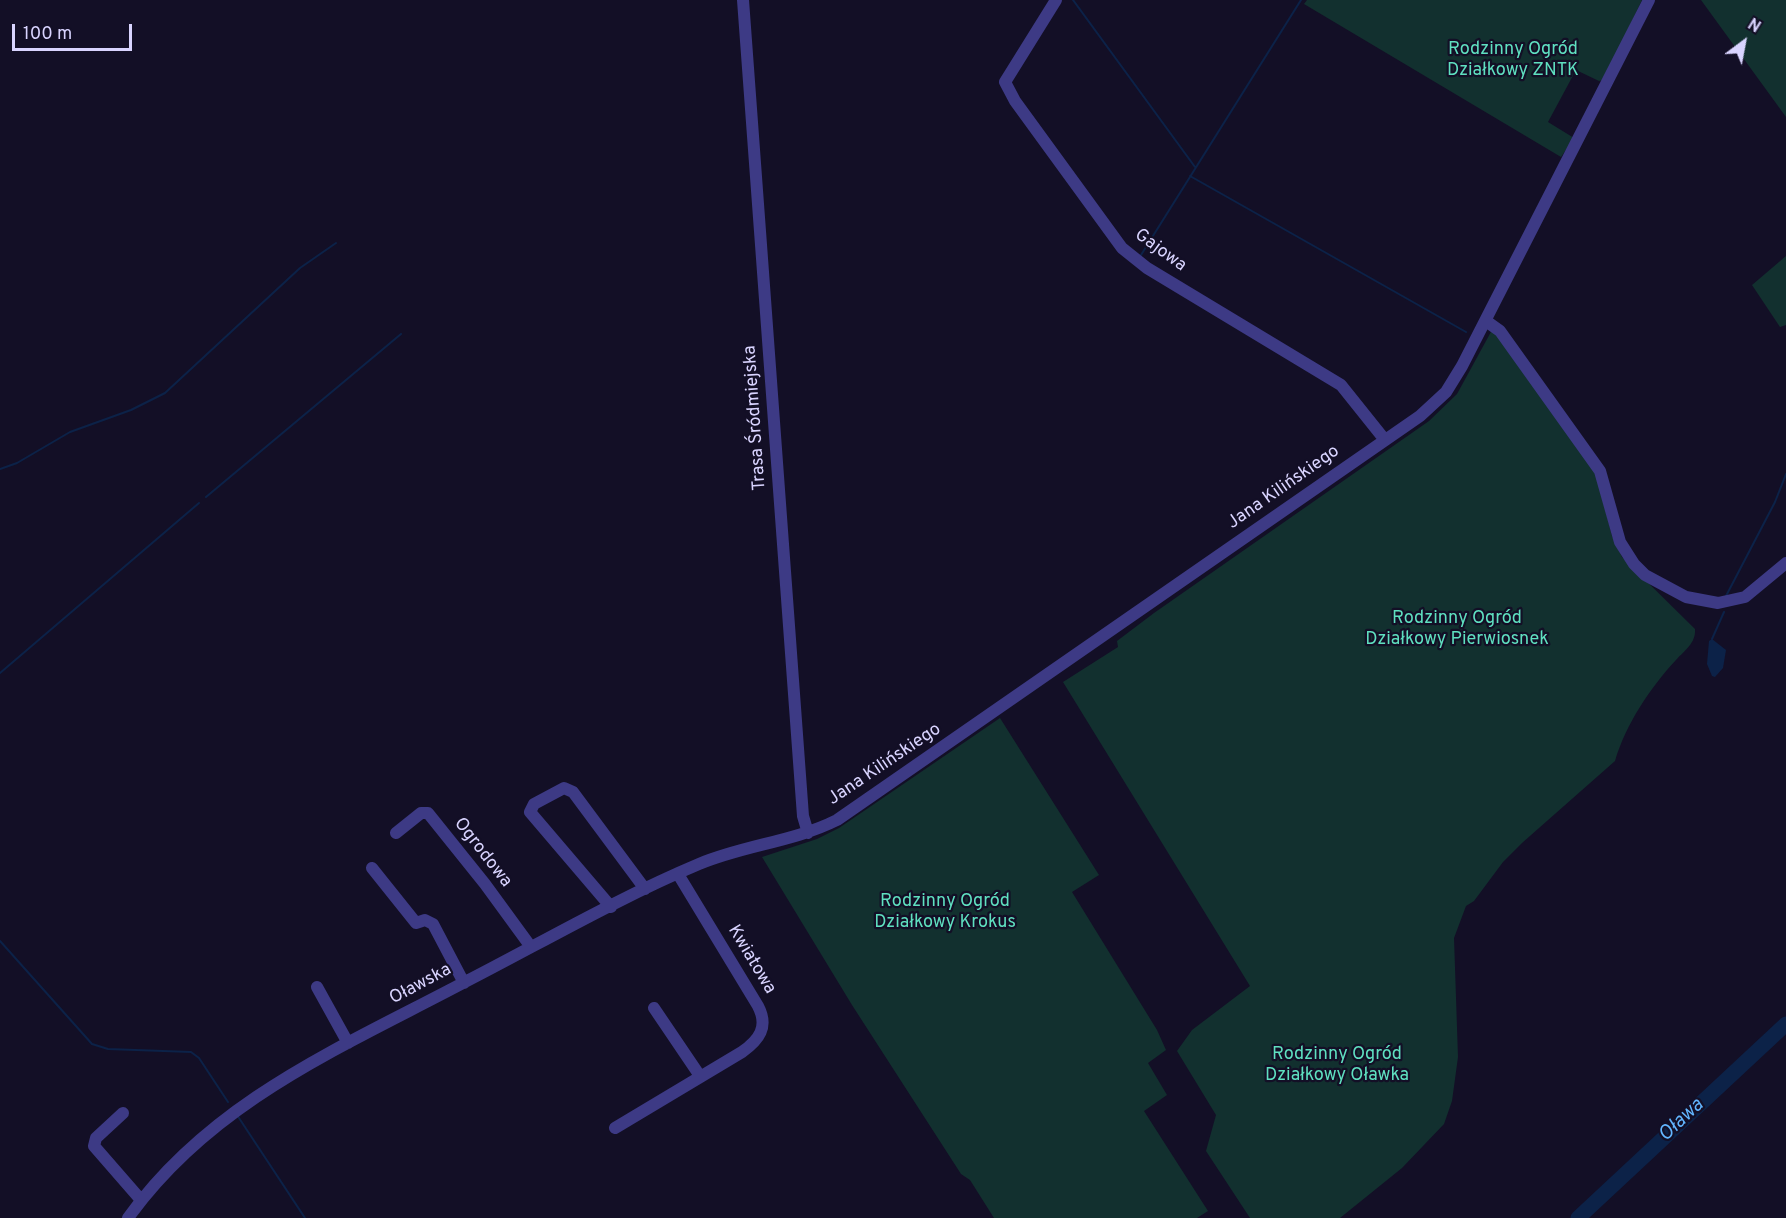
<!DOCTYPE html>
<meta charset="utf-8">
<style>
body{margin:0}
#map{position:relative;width:1786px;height:1218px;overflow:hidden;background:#130f26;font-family:Overpass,sans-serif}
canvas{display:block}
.north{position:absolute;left:1714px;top:12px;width:60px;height:60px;-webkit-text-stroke:4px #130f26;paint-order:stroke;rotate:32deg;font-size:16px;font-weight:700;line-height:24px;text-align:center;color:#d9d4ff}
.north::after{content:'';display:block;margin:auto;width:21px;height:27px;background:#d9d4ff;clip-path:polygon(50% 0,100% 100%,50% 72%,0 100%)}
.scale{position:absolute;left:12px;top:24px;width:120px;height:27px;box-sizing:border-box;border:3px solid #d9d4ff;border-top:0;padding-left:8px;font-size:18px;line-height:21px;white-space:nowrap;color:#d9d4ff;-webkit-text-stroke:4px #130f26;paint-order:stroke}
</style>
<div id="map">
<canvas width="1786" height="1218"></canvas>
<div class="north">N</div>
<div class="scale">100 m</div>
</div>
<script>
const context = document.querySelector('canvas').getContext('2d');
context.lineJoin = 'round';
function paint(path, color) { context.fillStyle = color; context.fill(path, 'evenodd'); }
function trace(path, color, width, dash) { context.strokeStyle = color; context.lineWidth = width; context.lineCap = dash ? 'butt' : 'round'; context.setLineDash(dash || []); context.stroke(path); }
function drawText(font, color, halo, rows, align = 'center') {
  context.font = font + ' Overpass,sans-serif'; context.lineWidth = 4.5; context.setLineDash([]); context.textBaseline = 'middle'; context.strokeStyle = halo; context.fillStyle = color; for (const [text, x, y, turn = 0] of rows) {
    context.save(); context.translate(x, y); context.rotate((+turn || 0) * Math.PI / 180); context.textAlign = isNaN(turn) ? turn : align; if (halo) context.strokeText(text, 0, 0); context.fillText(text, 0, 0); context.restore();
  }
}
const green = new Path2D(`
 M1307 0H1642L1604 80 1599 81 1576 70 1548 122 1574 138 1561 157 1304 4Z
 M1701 0H1786V117Z
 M1786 256V325L1780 327 1752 285Z
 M1492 330H1494L1596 473 1612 536 1622 557 1695 629C1696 643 1685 650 1676 660 1650 688 1626 724 1615 761L1522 843 1503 862 1474 901 1466 906 1454 938 1458 1057 1452 1101 1444 1124 1402 1168 1340 1218H1250L1206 1151 1216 1115 1177 1051 1192 1030 1250 986 1063 682 1118 647 1117 641 1154 613 1429 421 1457 394Z
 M1000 718 1099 875 1072 892 1157 1030 1166 1050 1148 1063 1167 1095 1144 1111 1208 1211 1197 1218H994L970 1180 961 1174 852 1005 762 857 817 839 839 828Z`);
const water = new Path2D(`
 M1712 639 1726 650 1723 668 1715 677 1712 676 1707 664 1709 641Z`);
const stream = new Path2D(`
 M1073 0 1195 167
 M1190 176 1466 332
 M1141 255 1301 0
 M0 469 17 463 70 432 131 410 165 393 300 268 336 243
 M206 497 401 334
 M1726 596 1775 502 1786 474
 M1712 639 1724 612
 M0 673 199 503
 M0 941 92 1044 108 1049 191 1052 199 1058 228 1102
 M237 1115 305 1218`);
const river = new Path2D(`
 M1578 1218 1786 1024`);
const minor = new Path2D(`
 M743 0 803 816 808 833
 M1056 0 1005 82 1015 101 1122 248 1147 268 1341 385 1385 440
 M1486 321 1500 331 1600 471 1620 542 1634 564 1645 575 1686 597 1718 603 1745 597 1786 563
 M396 833 421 813H428L485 884 531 947
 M372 868 416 923 425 920 433 924 464 983
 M611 907 530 812 534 804 564 788 573 792 645 889
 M317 987 348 1043
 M654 1008 700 1076
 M123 1113 96 1138 94 1146 141 1200
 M615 1128 742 1052C759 1040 769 1027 758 1006L678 874
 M128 1218C212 1101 340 1048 463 983 541 943 618 898 699 864 744 845 793 842 837 820L1420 416 1446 392 1462 366 1649 0`);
const parkNames = [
 ["Rodzinny Ogród",1513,50],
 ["Działkowy ZNTK",1513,71],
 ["Rodzinny Ogród",1457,619],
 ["Działkowy Pierwiosnek",1457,640],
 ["Rodzinny Ogród",945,902],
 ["Działkowy Krokus",945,923],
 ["Rodzinny Ogród",1337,1055],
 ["Działkowy Oławka",1337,1076]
];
const streetNames = [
 ["Gajowa",1160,251,36],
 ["Trasa Śródmiejska",756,418,-94],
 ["Jana Kilińskiego",1284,488,-35],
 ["Jana Kilińskiego",885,765,-34],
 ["Ogrodowa",482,853,52],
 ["Kwiatowa",751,960,59],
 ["Oławska",421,985,-28]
];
const waterNames = [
 ["Oława",1682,1121,-43]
];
paint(green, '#12302f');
paint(water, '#0c2248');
trace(stream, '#0c2248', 2);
trace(river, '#0c2248', 15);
trace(minor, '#3d3a85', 12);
drawText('18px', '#5fe0c0', '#130f26', parkNames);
drawText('18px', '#d9d4ff', '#130f26', streetNames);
drawText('italic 20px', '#62b6ff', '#130f26', waterNames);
</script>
